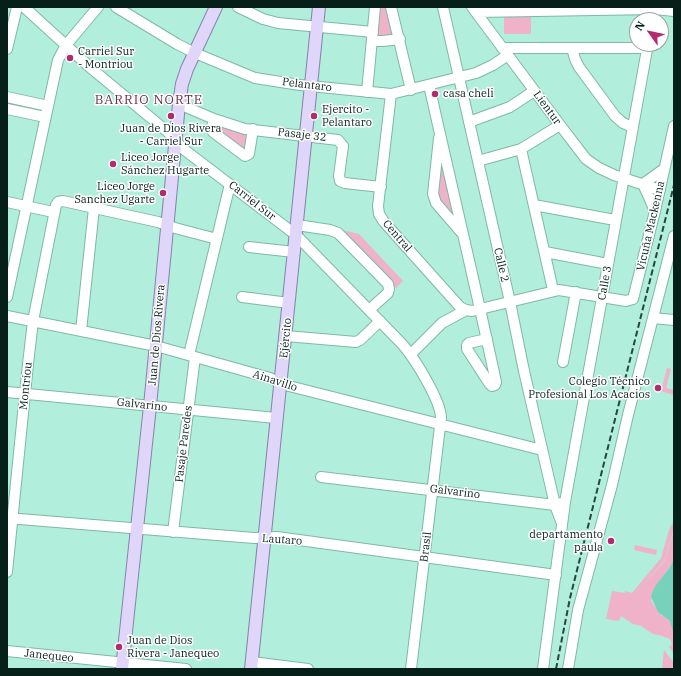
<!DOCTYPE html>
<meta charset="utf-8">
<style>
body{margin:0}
#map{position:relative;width:681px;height:676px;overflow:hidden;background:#b1eedc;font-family:"IBM Plex Serif",serif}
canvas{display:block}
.frame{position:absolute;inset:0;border:8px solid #061f19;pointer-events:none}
.north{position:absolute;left:629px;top:12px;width:40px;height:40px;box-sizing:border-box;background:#fff;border:1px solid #9ba5a3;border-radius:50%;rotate:303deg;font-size:11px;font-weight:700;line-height:16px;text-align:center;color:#061f19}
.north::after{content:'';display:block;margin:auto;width:14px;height:18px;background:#b22b6e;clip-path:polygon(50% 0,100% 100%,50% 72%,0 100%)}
</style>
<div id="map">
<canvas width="681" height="676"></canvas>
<div class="frame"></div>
<div class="north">N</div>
</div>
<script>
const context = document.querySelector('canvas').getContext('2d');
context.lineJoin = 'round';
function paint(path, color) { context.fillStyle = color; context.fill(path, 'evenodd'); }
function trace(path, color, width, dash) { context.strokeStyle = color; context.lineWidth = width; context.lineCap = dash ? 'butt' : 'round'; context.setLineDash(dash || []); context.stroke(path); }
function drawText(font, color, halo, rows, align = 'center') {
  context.font = font + ' "IBM Plex Serif",serif'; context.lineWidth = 3; context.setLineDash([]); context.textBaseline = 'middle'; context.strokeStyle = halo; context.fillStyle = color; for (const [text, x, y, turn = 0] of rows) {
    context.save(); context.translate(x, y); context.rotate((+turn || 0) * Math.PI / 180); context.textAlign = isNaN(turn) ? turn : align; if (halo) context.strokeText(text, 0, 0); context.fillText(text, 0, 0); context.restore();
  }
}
const green = new Path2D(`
 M377 7H389L393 36 377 39 375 36Z
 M504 14H531V34H504Z
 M216 123 249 132 245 154 216 131Z
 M440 147 460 225 435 194Z
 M342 230 359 234 403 281 396 288Z
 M667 368 671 369 666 388 674 390V395L661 391Z
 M674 521V528L665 559 636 594 665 560 674 530V559L672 564 655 587 652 593 651 601 661 615 670 621 672 623 674 634V654L669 647 672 644 670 639 659 635 653 634 641 626 633 624 621 616 619 621 606 619 612 591 625 593V591L632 593 661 558 669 530Z
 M635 545 657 550 656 555 634 550Z
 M664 650 674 663V669H662Z`);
const water = new Path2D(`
 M674 559V634L670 621 658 612 651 597C654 582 669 573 674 559Z`);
const minor = new Path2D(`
 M24 7 92 69 169 133 182 148 296 235 403 345C415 359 441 401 441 418L411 669
 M116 7 177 44 195 53 255 78 300 85 391 94 476 73 493 65 508 55
 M238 7 263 19 278 23 373 32
 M391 7 411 90
 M443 7 510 302 524 371 555 505 561 521
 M472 7 560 125 586 159 599 168 614 175 660 190
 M476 12 655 9 674 11
 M653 20 655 7
 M372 41H383L400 39
 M502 48H647
 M572 48 575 59 579 67 615 116 623 123 632 127
 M7 49 17 7
 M429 85C451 184 475 283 496 382L495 385 492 386 489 383 467 349V345L469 343 487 339
 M367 92 375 7
 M391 94 378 206 379 214 384 222 460 307 466 310
 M7 97 48 106
 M179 104 214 119 245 129 338 140 343 146 339 176 340 181 345 183 381 187
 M7 109 45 117
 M214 119 212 127 213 132 245 156 249 154 253 129
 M469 122 510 107 534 91
 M439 138 433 194 436 203 461 232
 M521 149 553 290
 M478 161 521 149 560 125
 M7 202 53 212
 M534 205 615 220
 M655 211 643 184 664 169
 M297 225 330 230 338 233 388 284 389 289 388 293 369 310
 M249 247 294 252
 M545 252 608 264
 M7 297 58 60 66 45 98 7
 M242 297 289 303
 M7 316 156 346 270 378 289 386 542 450
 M653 318 674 320
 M81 331 94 208
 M286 336 356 342 360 340 380 321
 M411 354 442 323 466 310 472 311 559 290 626 301 633 299 655 211 674 126
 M189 355 230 184
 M563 362 576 292
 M7 392 276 418
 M321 477 555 505 561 503
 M7 518 254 538 277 537 556 575
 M173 532 195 357
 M7 572 28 364 33 321 56 205 58 202 63 201 158 222 175 228 217 239
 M7 651 186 669
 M252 662 308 669
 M543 669 565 502 648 44
 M568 669 578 610 612 485 628 415 674 236`);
const major = new Path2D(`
 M122 669 150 406 179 104 182 84 187 69 216 7
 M251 669 319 7`);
const rail = new Path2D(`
 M556 669 570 598 674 185`);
const markers = [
 [70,58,4,"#b22b6e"],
 [435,94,4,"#b22b6e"],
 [171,116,4,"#b22b6e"],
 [314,116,4,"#b22b6e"],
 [113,164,4,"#b22b6e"],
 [163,193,4,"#b22b6e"],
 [658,388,4,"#b22b6e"],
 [611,541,4,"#b22b6e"],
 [119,647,4,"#b22b6e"]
];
const poiNames = [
 ["Carriel Sur",78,52],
 ["- Montriou",78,65],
 ["casa cheli",443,94],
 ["Ejercito -",322,110],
 ["Pelantaro",322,123],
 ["Juan de Dios Rivera",171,129,"center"],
 ["- Carriel Sur",171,142,"center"],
 ["Liceo Jorge",121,158],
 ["Sánchez Hugarte",121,171],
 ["Liceo Jorge",155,187,"right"],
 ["Sanchez Ugarte",155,200,"right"],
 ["Colegio Técnico",650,382,"right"],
 ["Profesional Los Acacios",650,395,"right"],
 ["departamento",603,535,"right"],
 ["paula",603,548,"right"],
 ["Juan de Dios",127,641],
 ["Rivera - Janequeo",127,654]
];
const streetNames = [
 ["Pelantaro",307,85,7],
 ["Lientur",547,108,54],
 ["Pasaje 32",302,135,7],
 ["Carriel Sur",252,201,38],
 ["Vicuña Mackenna",651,226,-77],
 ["Central",397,236,49],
 ["Calle 2",501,265,77],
 ["Calle 3",605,283,-80],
 ["Juan de Dios Rivera",157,335,-85],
 ["Ejército",286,338,-84],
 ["Ainavillo",275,381,18],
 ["Montriou",26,386,-84],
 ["Galvarino",142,405,6],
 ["Pasaje Paredes",184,444,-83],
 ["Galvarino",455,492,7],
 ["Lautaro",282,540,4],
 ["Brasil",426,547,-83],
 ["Janequeo",49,656,6]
];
const quarterNames = [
 ["BARRIO NORTE",149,100]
];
paint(green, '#efb2c8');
paint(water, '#78d2bb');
trace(minor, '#7db9a8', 12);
trace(major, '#8584a8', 14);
trace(minor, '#fff', 10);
trace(major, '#dfd6f9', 12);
trace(rail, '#27463e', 2, [6, 3]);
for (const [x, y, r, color] of markers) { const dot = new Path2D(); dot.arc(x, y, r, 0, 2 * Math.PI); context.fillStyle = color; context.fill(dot); trace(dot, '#fff', 1.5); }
drawText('11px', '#061f19', '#fff', poiNames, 'left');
drawText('11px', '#061f19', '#fff', streetNames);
context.letterSpacing = '1px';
drawText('13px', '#6e2c49', '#fff', quarterNames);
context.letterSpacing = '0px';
</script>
